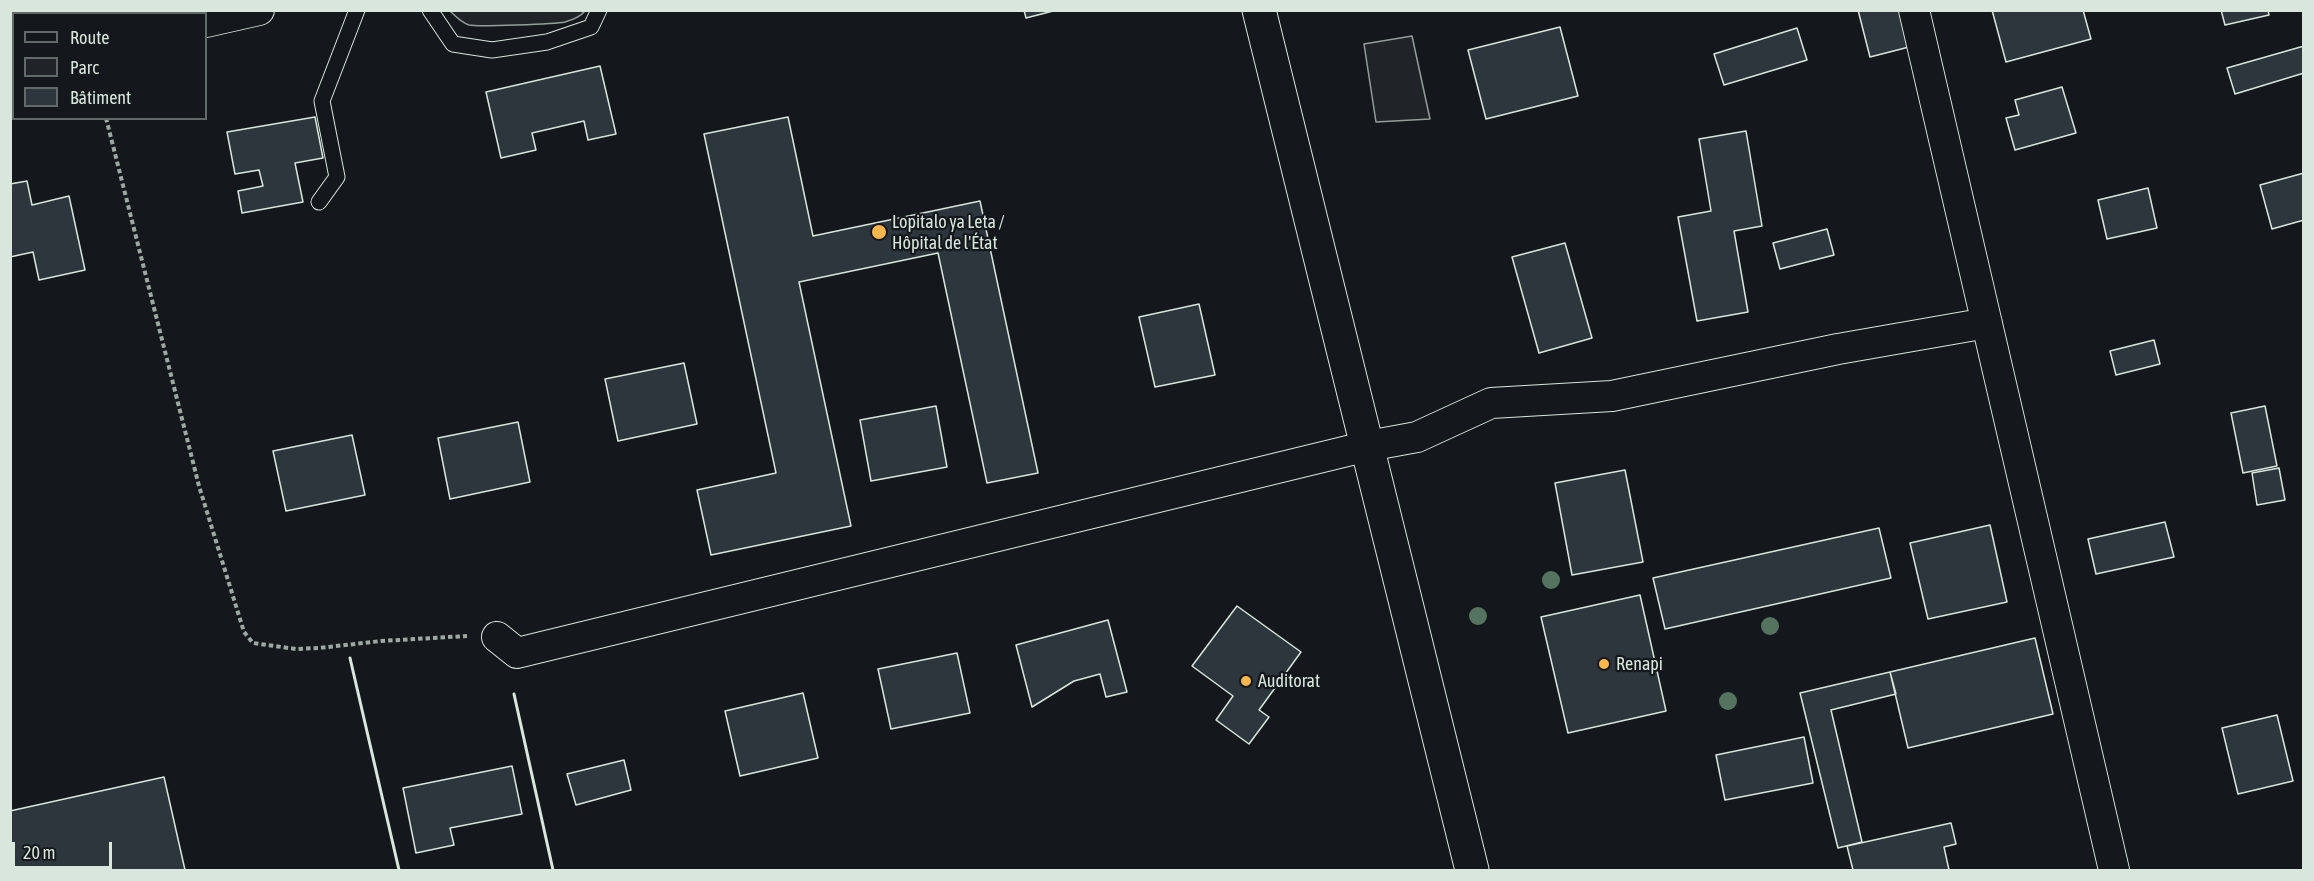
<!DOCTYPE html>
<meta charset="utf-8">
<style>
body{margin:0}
#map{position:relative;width:2314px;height:881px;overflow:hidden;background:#14181c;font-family:"Asap Condensed",sans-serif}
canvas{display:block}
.frame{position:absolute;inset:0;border:12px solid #d8e6dc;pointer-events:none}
.legend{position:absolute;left:12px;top:12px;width:195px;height:108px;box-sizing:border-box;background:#14181c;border:2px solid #626a69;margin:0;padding:8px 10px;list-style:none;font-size:18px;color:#d8e6dc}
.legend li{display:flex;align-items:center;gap:12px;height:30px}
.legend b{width:30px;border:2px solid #626a69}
.scale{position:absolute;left:12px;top:842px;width:100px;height:27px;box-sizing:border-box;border:3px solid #d8e6dc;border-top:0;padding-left:8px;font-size:18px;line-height:21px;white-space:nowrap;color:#d8e6dc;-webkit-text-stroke:4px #14181c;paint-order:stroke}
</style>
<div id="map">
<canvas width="2314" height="881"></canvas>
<div class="frame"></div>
<ul class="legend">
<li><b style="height:8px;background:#14181c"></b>Route</li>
<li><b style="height:16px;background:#202428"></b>Parc</li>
<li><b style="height:16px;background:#2c363c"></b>Bâtiment</li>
</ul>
<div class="scale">20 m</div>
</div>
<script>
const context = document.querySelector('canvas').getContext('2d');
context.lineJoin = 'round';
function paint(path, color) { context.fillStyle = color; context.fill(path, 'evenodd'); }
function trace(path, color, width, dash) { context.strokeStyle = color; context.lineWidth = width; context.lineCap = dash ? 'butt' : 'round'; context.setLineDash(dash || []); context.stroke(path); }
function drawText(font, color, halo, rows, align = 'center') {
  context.font = font + ' "Asap Condensed",sans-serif'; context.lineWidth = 4.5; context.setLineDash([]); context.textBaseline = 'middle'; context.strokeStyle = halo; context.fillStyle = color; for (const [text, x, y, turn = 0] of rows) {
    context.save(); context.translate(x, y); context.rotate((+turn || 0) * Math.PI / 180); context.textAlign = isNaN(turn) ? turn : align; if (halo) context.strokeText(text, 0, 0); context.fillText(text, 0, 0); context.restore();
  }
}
const green = new Path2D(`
 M450 11H585C581 16 572 20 565 22 556 24 477 27 469 25 462 23 455 16 450 11Z
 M1412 36 1430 119 1376 122 1364 44Z`);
const building = new Path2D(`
 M1024 10H1057L1026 18Z
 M1858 10H1899L1909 47 1870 57Z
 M1992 10H2083L2091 39 2006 62Z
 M2221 10H2268L2269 15 2225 25Z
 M1560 27 1578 96 1486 119 1468 50Z
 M1797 28 1807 60 1724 85 1714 54Z
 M2304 46V73L2235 94 2227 68Z
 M600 66 616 134 588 140 584 121 532 133 536 150 501 158 486 92Z
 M2062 87 2076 133 2015 150 2006 118 2019 115 2015 100Z
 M315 117 323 158 295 163 303 202 242 213 238 191 263 186 259 170 235 174 227 132Z
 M788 117 813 236 980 201 1038 473 987 483 938 253 799 282 851 526 711 555 697 490 776 473 704 134Z
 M1746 131 1762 226 1734 231 1748 312 1697 321 1678 217 1711 211 1699 139Z
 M2304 173V220L2272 229 2260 185Z
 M27 181 32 205 69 196 85 270 39 280 33 252 10 257V184Z
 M2148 188 2157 228 2107 239 2098 200Z
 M1827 229 1834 255 1780 269 1773 243Z
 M1565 243 1592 338 1539 353 1512 257Z
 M1199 304 1215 375 1155 387 1139 317Z
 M2154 340 2160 364 2116 375 2110 351Z
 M684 363 697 424 618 441 605 379Z
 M936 406 947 467 871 481 860 420Z
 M2265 406 2277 466 2243 473 2231 413Z
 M518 422 530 482 450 499 438 438Z
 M352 435 365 495 286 511 273 451Z
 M2279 468 2285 500 2257 505 2252 473Z
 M1625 470 1643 562 1572 575 1555 483Z
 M2165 522 2174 557 2096 574 2088 539Z
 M1990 525 2007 602 1928 619 1910 543Z
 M1879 528 1891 578 1665 629 1653 578Z
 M1640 595 1666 711 1568 733 1541 617Z
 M1237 606 1301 652 1259 710 1269 717 1249 744 1216 720 1233 696 1192 666Z
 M1108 620 1127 692 1106 697 1100 674 1074 681 1032 707 1016 645Z
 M2035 638 2053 714 1908 748 1890 672Z
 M957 653 970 713 891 729 878 669Z
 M1890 672 1896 694 1831 710 1862 842 1838 848 1800 693Z
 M803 693 818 758 740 776 725 711Z
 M2277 715 2293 781 2238 794 2222 728Z
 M1804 737 1813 783 1725 800 1716 755Z
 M624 760 631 790 576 805 567 774Z
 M512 766 522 814 450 828 454 845 416 853 403 788Z
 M164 777 185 870H10V811Z
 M1951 823 1956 844 1944 847 1949 870H1853L1847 846Z`);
const path = new Path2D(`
 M106 118 199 486 244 632 253 643 296 649 319 648 381 641 467 636`);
const service = new Path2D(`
 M430 10 453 44 492 50 547 42 591 27 599 10
 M319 202 337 177 322 101 357 10`);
const minor = new Path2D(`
 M1914 10 2114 870
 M206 22 259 10
 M10 63H14
 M497 637 517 653 1368 446 1417 437 1491 403 1612 396 1838 349 1987 323`);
const primary = new Path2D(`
 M1259 10 1472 870`);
const wall = new Path2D(`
 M350 658 399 870
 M514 694 553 870`);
const trees = [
 [1551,580],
 [1478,616],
 [1770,626],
 [1728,701]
];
const markers = [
 [879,232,8,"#ffb74d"],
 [1604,664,6,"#ffb74d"],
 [1246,681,6,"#ffb74d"]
];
const poiNames = [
 ["Lopitalo ya Leta /",892,222],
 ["Hôpital de l'État",892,243],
 ["Renapi",1616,664],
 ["Auditorat",1258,681]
];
paint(green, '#202428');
trace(green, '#939e99', 1.5);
paint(building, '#2c363c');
trace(building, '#d8e6dc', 1.5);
trace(service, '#d8e6dc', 17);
trace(minor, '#d8e6dc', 32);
trace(primary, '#d8e6dc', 35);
trace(path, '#9da8a2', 4, [4.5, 3]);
trace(service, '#14181c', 15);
trace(minor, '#14181c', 30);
trace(primary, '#14181c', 33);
trace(wall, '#d8e6dc', 3);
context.fillStyle = '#55745f';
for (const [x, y] of trees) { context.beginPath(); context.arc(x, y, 9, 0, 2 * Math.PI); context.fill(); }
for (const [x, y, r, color] of markers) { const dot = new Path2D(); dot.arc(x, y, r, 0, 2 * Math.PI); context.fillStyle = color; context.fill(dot); trace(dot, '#14181c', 2); }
drawText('18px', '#d8e6dc', '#14181c', poiNames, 'left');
</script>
